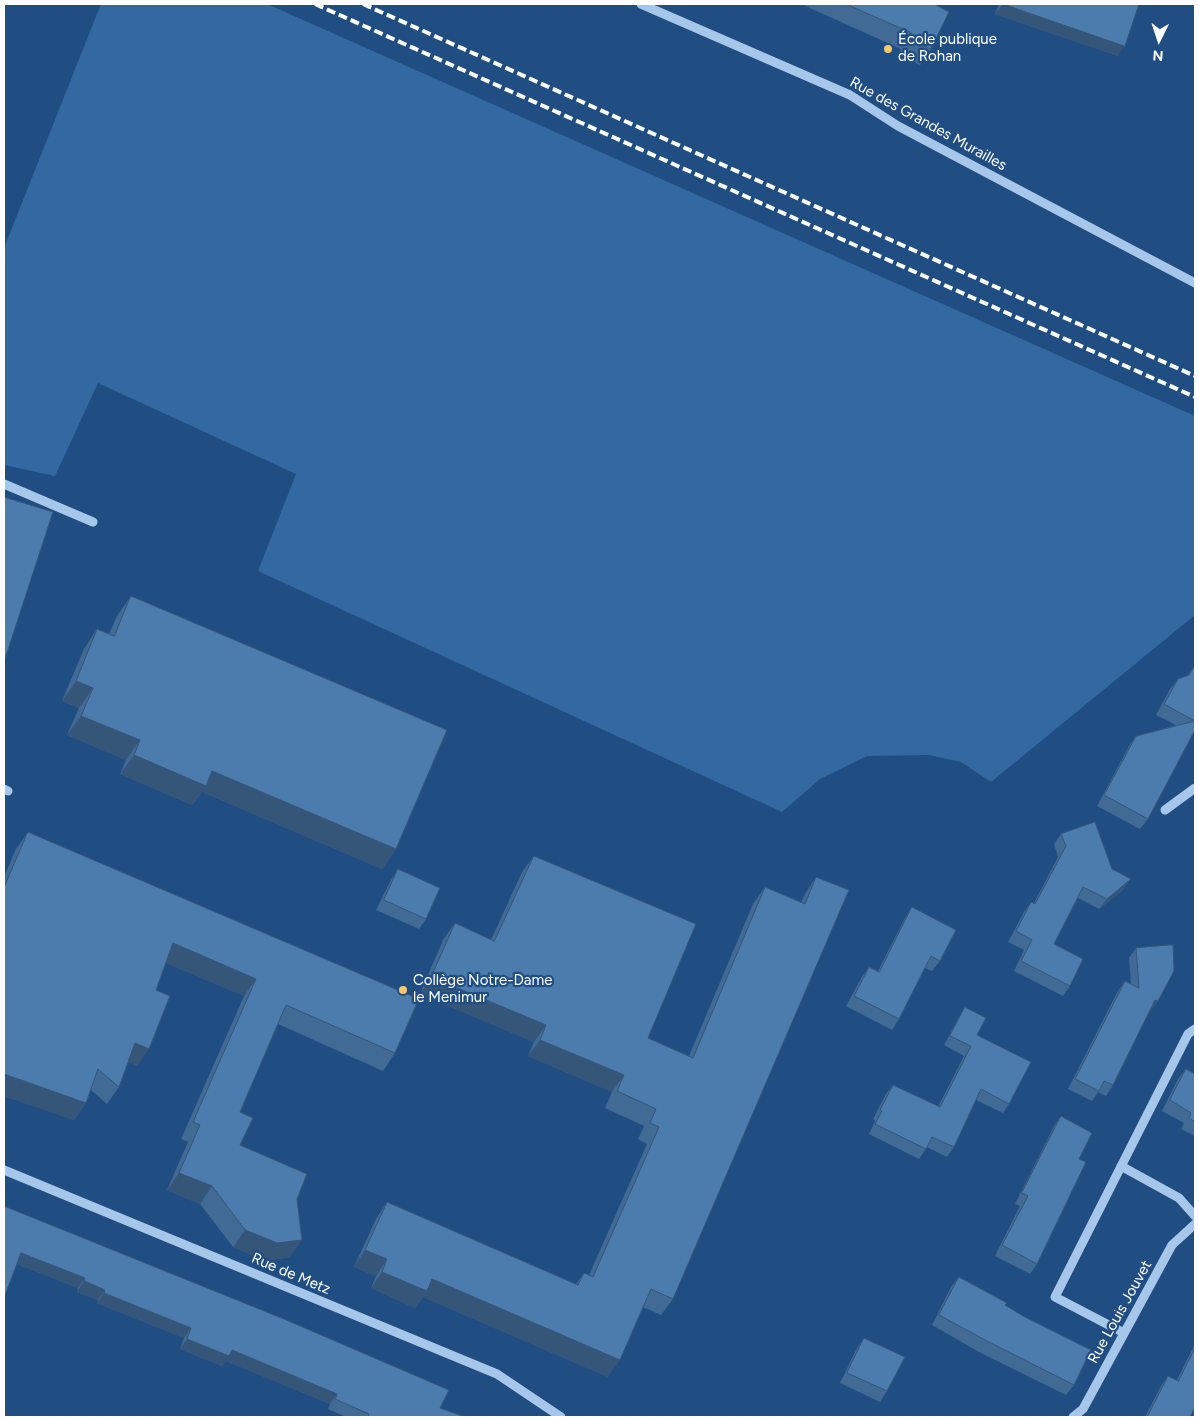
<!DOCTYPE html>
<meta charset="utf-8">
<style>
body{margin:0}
#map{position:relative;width:1199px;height:1421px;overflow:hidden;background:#204e83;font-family:Figtree,sans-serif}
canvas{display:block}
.frame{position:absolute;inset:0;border:5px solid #fff;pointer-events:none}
.north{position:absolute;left:1134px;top:15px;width:50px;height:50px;-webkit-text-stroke:4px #204e83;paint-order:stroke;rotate:184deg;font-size:14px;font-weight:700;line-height:20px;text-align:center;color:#fff}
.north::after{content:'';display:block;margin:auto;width:18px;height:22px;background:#fff;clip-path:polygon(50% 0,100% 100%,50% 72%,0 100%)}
</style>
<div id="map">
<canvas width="1199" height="1421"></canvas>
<div class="frame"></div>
<div class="north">N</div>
</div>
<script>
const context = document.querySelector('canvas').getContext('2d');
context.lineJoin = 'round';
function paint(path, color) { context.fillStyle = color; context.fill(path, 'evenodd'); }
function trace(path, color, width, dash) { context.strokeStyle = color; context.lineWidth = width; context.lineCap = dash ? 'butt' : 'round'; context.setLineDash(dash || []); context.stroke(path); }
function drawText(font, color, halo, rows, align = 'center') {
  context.font = font + ' Figtree,sans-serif'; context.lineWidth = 4.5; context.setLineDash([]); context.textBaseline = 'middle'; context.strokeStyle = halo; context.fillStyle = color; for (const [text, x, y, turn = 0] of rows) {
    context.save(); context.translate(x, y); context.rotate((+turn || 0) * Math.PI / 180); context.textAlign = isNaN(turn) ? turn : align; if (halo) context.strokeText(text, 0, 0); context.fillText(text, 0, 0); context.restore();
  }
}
const green = new Path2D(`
 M101 4H267L1195 416V615L991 782 961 762 929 755 867 756 820 779 782 812 258 571 296 474 98 383 55 476 4 465V248Z`);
const minor = new Path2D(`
 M641 4 850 95 898 126 1195 283
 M4 484 93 522
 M4 789 8 791
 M1165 810 1195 788
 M1121 1166 1179 1198 1195 1216
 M4 1170 497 1374 561 1417
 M1124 1333 1055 1297 1188 1034 1195 1029
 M1073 1417 1083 1409 1172 1245 1195 1224`);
const rail = new Path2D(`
 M315 4 1195 397
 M363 4 1195 376`);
const wall = new Path2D(`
 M801 4H934L931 49 920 65 898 54 901 49Z
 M999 4H1139L1118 56 995 14Z
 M131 596 396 849 382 869 202 792 192 805 120 774 126 760 67 735 79 708 62 701 84 649 97 629 109 634 117 616Z
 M1195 664V735L1193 734 1148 819 1140 829 1097 806 1129 746 1136 736 1176 725 1156 715 1170 689 1178 679 1188 675Z
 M28 832 395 1053 383 1071 278 1024 240 1112V1145L297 1199 290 1257 265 1261 233 1247 200 1204 167 1190 188 1142 181 1139 244 996 166 963 156 990 137 1066 128 1062 119 1087 107 1104 91 1090 86 1103 74 1120 4 1096V877L16 849Z
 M1061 834 1112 869 1123 890 1099 909 1078 898 1054 944 1070 986 1063 996 1014 971 1024 950 1008 942 1024 912 1031 902 1034 903 1058 857 1054 844Z
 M534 856 648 1038 689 1056 753 904 765 887 801 902 805 894 816 877 673 1299 661 1315 643 1307 608 1377 423 1297 415 1308 371 1288 376 1276 354 1267 376 1219 387 1202 576 1284 584 1273 589 1275 647 1144 638 1139 644 1126 605 1108 612 1092 528 1056 534 1042 420 994 443 940 455 923 491 940 522 872Z
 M398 869 426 919 419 929 376 910 391 880Z
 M912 907 940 961 932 971 925 968 899 1019 892 1030 846 1006 862 977 869 967 878 971 905 918Z
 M1136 948 1151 1011 1150 1010 1113 1085 1106 1096 1098 1092 1092 1101 1068 1089 1118 991 1125 981 1131 984 1129 958Z
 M965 1007 977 1035 1009 1104 1003 1113 976 1100 954 1147 947 1157 927 1147 919 1159 869 1134 875 1121 873 1119 886 1094 893 1085 938 1107 964 1056 944 1045 959 1017Z
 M1186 1069 1195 1074V1136L1181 1129 1184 1123 1162 1111 1178 1079Z
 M1061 1116 1079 1159 1037 1264 1030 1274 995 1256 1020 1206 1015 1204 1054 1126Z
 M4 1206 440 1408 465 1417H346L328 1409 330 1404 226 1361 222 1366 180 1349 184 1338 97 1303 98 1300 77 1292 78 1288 17 1264Z
 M959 1277 1005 1305 1074 1385 1066 1395 979 1352 932 1325 951 1287Z
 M864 1338 887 1391 880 1402 840 1383 857 1348Z
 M1195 1344V1407L1190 1417H1145L1161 1386 1168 1376 1177 1380Z`);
const shadedWall = new Path2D(`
 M1003 4 1125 46 1118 56 995 14Z
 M76 681 93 688 79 708 62 701Z
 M81 716 140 740 126 760 67 735Z
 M134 755 212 771 396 849 382 869 202 792 192 805 120 774Z
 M1131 879 1123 890 1099 909 1107 899Z
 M173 943 256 979 244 996 161 961Z
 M431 977 546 1025 534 1042 420 994Z
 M1155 1000 1158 1001 1151 1011 1148 1010Z
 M540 1040 624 1075 612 1092 528 1056Z
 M135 1043 149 1049 137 1066 123 1060Z
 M4 1074 86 1103 74 1120 4 1096Z
 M179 1173 212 1186 200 1204 167 1190Z
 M245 1230 302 1240 290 1257 265 1261 233 1247Z
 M365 1250 387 1259 376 1276 354 1267Z
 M21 1253 85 1278 78 1288 14 1263Z
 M382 1272 432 1279 620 1360 608 1377 423 1297 415 1308 371 1288Z
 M84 1281 105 1290 98 1300 77 1292Z
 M104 1293 191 1328 184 1338 97 1303Z
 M187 1339 232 1350 337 1394 330 1404 226 1361 222 1366 180 1349Z`);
const building = new Path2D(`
 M846 4H934L949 12 931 49 909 39 911 33Z
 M1003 4H1139L1125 46Z
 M4 497 53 512 4 662Z
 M131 596 447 730 396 849 212 771 206 786 134 755 140 740 81 716 93 688 76 681 97 629 114 636Z
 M1195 665V730L1148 819 1104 795 1136 736 1195 721 1164 704 1178 679 1189 675Z
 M1095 822 1112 869 1131 879 1107 899 1083 887 1054 944 1083 959 1070 986 1021 961 1032 940 1016 931 1031 902 1035 904 1066 846 1061 834Z
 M28 832 419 999 395 1053 286 1005 240 1112 253 1118 240 1145 307 1174 297 1199 302 1240 277 1243 245 1230 212 1186 179 1173 200 1125 193 1122 256 979 173 943 156 990 170 996 149 1049 135 1043 119 1087 98 1069 86 1103 4 1074V888Z
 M534 856 696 924 648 1038 693 1058 765 887 805 904 816 877 849 890 673 1299 651 1289 620 1360 432 1279 427 1291 382 1272 387 1259 365 1250 387 1202 578 1285 584 1273 593 1277 659 1127 650 1123 656 1109 617 1091 624 1075 540 1040 546 1025 431 977 455 923 494 941Z
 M398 869 440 888 426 919 384 900Z
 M912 907 956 930 940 961 931 956 899 1019 854 996 869 967 879 972Z
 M1173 945 1174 971 1158 1001 1155 1000 1113 1085 1104 1081 1099 1091 1075 1079 1125 981 1139 988 1136 948Z
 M965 1007 986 1018 977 1035 1031 1062 1009 1104 981 1089 954 1147 932 1137 926 1149 875 1124 882 1111 880 1110 893 1085 940 1107 971 1046 950 1036Z
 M1186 1069 1195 1074V1122L1189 1118 1191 1113 1170 1100Z
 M1061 1116 1092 1133 1079 1159 1086 1162 1037 1264 1002 1245 1028 1196 1022 1193Z
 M4 1206 284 1319 449 1390 440 1408 465 1417H368L369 1414 335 1399 337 1394 232 1350 229 1356 187 1339 191 1328 104 1293 105 1290 84 1281 85 1278 21 1253 4 1298Z
 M959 1277 1007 1303 1005 1305 1023 1316 1091 1350 1074 1385 987 1341 939 1315Z
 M864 1338 905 1357 887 1391 847 1373Z
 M1195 1348V1407L1190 1417H1147L1168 1376 1178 1381Z`);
const markers = [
 [888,49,5,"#f7c867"],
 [403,990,5,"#f7c867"]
];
const poiNames = [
 ["École publique",898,40],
 ["de Rohan",898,57],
 ["Collège Notre-Dame",413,981],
 ["le Menimur",413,998]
];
const streetNames = [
 ["Rue des Grandes Murailles",928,124,29],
 ["Rue de Metz",291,1274,23],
 ["Rue Louis Jouvet",1120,1312,-61]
];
paint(green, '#3368a1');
trace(minor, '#a6c7e9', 9);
trace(rail, '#fff', 4, [9, 4]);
paint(wall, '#416a95');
paint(shadedWall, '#355679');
paint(building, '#4c7bad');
trace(building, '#355679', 1);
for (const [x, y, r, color] of markers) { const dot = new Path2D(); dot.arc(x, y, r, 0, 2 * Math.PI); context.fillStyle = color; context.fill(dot); trace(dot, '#204e83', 2); }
drawText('15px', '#fff', '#204e83', poiNames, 'left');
drawText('15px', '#fff', '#204e83', streetNames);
</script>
